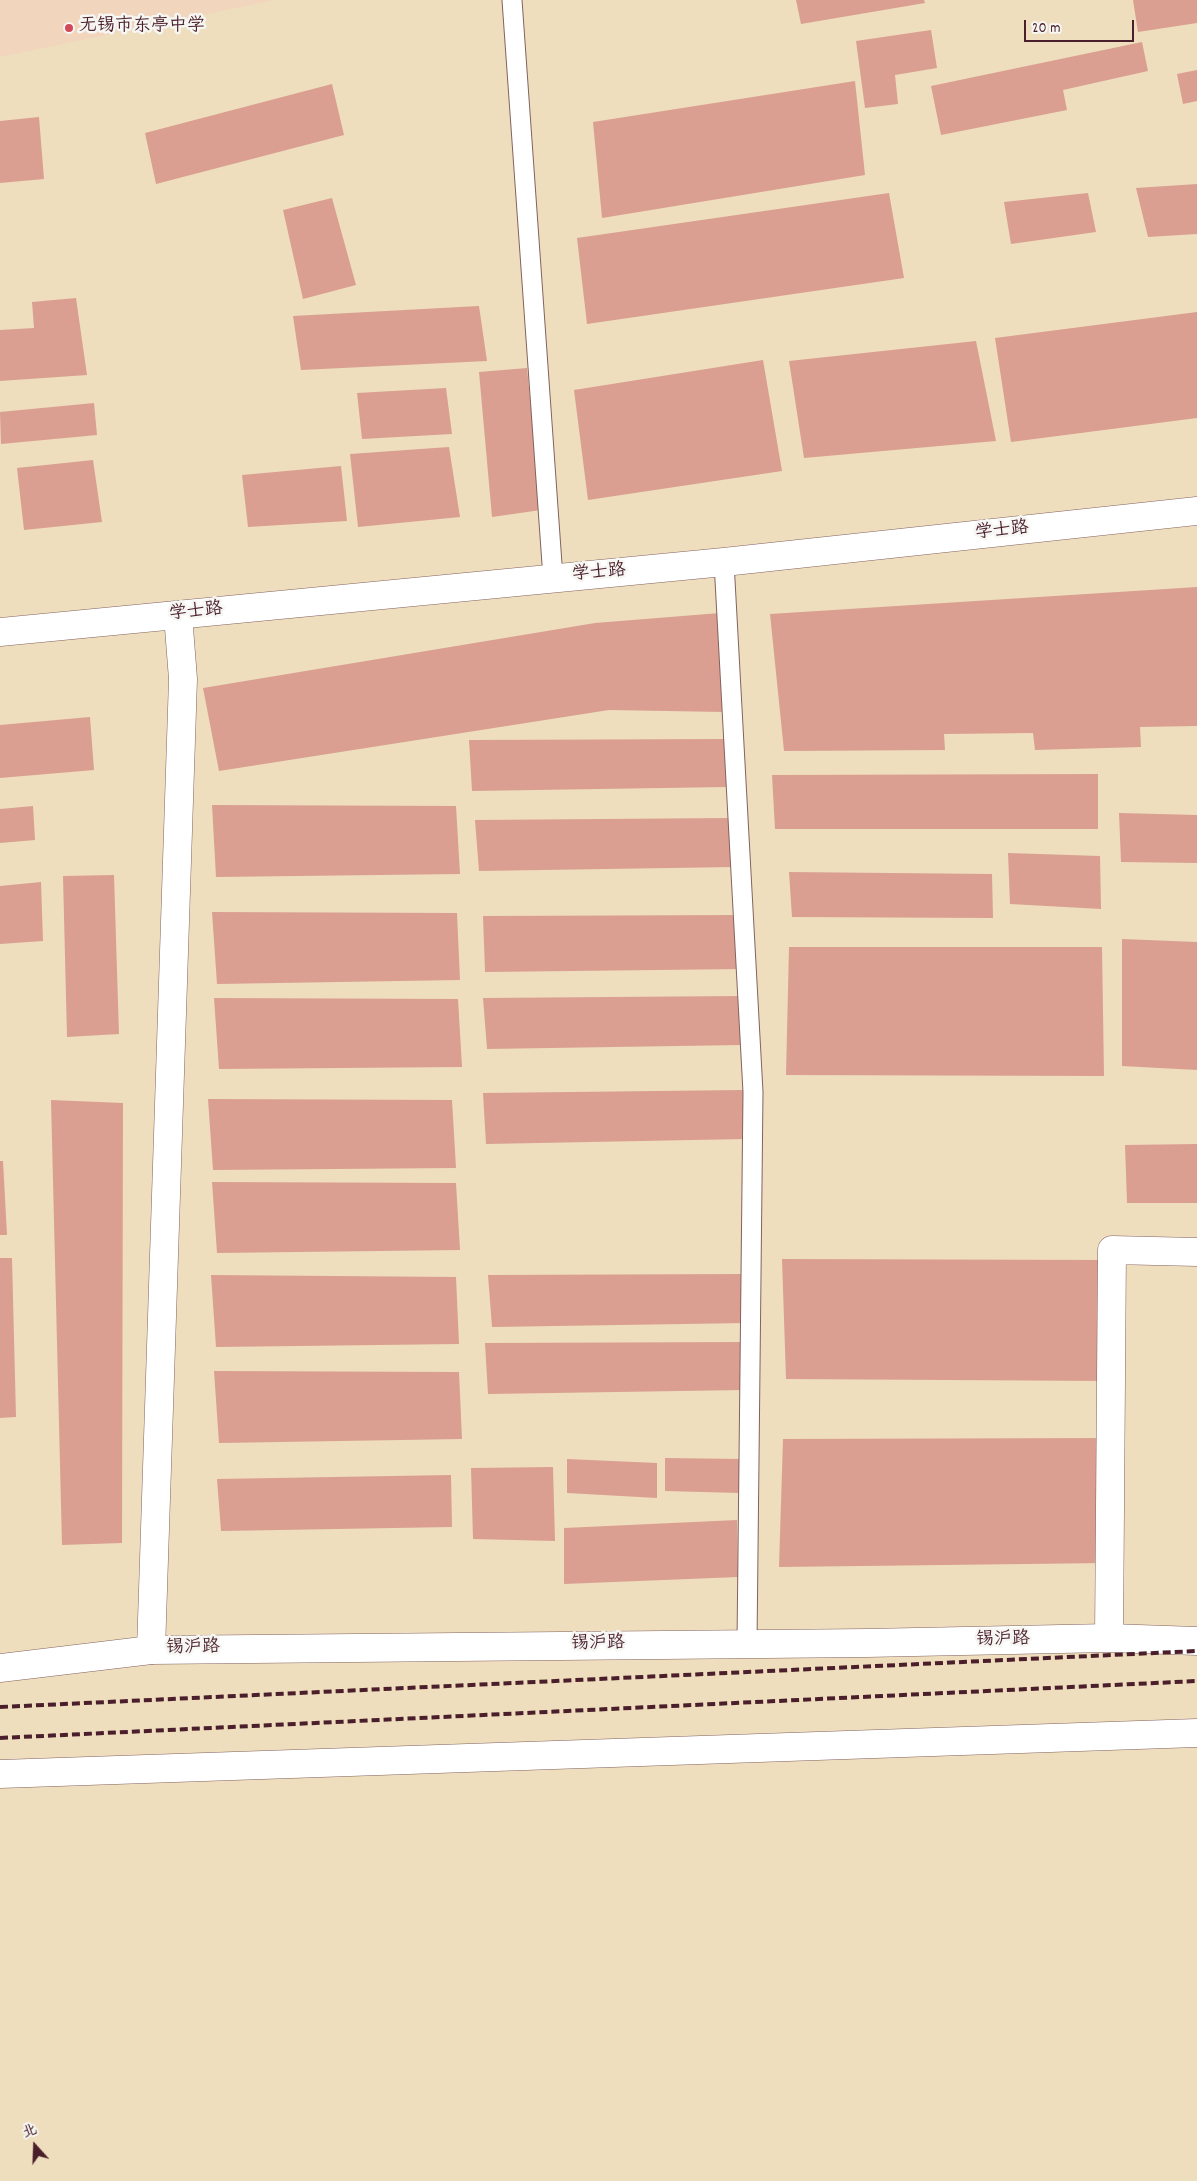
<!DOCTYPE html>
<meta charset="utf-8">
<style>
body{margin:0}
#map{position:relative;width:1197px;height:2181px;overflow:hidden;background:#eedebd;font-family:Dekko,"LXGW WenKai TC",sans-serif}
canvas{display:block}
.north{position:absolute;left:10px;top:2121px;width:50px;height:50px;-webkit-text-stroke:4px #f6f6f2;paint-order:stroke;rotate:340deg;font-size:14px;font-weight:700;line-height:20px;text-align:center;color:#4a1f2b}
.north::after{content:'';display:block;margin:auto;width:18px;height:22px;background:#4a1f2b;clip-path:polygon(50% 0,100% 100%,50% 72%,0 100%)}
.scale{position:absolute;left:1024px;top:20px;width:110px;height:22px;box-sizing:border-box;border:2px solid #4a1f2b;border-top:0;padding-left:6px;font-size:15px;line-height:18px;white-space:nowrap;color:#4a1f2b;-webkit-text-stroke:4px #f6f6f2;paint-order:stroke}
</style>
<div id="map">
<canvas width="1197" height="2181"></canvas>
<div class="north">北</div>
<div class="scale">20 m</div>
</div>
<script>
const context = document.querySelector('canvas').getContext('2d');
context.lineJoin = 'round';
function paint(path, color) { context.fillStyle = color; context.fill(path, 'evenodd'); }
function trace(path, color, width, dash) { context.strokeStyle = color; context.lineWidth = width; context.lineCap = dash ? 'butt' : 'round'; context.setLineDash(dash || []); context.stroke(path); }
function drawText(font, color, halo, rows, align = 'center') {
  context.font = font + ' Dekko,"LXGW WenKai TC",sans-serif'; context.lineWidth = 5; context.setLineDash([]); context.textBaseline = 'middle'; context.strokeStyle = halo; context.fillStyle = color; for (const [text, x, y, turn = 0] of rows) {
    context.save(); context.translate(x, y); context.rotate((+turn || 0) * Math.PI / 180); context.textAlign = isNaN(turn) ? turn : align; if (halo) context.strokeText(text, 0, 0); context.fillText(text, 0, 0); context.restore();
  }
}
const built = new Path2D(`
 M0 0H275L0 57Z`);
const building = new Path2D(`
 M796 0H924L925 3 801 24Z
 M1133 0H1197V23L1138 32Z
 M931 30 937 68 895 75 898 104 865 108 856 41Z
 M1142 42 1148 71 1063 90 1067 110 941 135 931 86Z
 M1197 70V101L1183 104 1177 74Z
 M855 81 865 175 602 218 593 122Z
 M332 84 344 135 156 184 145 133Z
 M39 117 44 179 0 183V121Z
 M1197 184V234L1148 237 1136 188Z
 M889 193 904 278 587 324 577 238Z
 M1088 193 1096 232 1011 244 1004 202Z
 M332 198 356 285 303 299 283 210Z
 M76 298 87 375 0 381V330L34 328 32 302Z
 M479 306 487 361 301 370 293 316Z
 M1197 312V418L1011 442 995 338Z
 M976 341 996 441 804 458 789 361Z
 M763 360 782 471 588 500 574 390Z
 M527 368 541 510 492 517 479 372Z
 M446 388 452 434 362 439 357 393Z
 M94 403 97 435 1 444 0 412Z
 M449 447 460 517 358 527 350 454Z
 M93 460 102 522 24 530 17 468Z
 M341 466 347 521 248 527 242 475Z
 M1197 587V726L1140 727 1141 747 1035 750 1033 733 944 734 945 750 784 751 770 614Z
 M720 613 724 712 609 710 219 771 203 688 595 623Z
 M90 717 94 770 0 778V725Z
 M726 739 727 787 472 791 469 740Z
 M1098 774V829H775L772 775Z
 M212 805 456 806 460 874 216 877Z
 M33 806 35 840 0 843V809Z
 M1119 813 1197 815V863L1121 862Z
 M732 818 734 867 479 871 475 820Z
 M1008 853 1100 856 1101 909 1010 904Z
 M789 872 992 874 993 918 792 917Z
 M114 875 119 1034 67 1037 63 876Z
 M41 882 43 941 0 944V886Z
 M212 912 457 913 460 980 217 984Z
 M740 915 743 969 485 972 483 916Z
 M1122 939 1197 942V1070L1122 1066Z
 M789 947H1102L1104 1076 786 1075Z
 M741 996 742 1045 487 1049 483 998Z
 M214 998 458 999 462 1067 219 1069Z
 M743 1090 745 1139 486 1144 483 1093Z
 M208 1099 452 1100 456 1168 213 1170Z
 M51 1100 123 1103 122 1543 62 1545Z
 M1197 1144V1203H1127L1125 1145Z
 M0 1161H3L7 1235H0Z
 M212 1182 456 1183 460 1250 217 1253Z
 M0 1258H12L16 1417 0 1418Z
 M782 1259 1106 1260V1381L786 1379Z
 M745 1274 747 1323 492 1327 488 1275Z
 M211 1275 456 1277 459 1344 216 1347Z
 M742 1342 744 1390 488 1394 485 1343Z
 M214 1371 459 1372 462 1439 219 1443Z
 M1108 1438 1107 1563 779 1567 783 1439Z
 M665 1458 741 1459 740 1493 665 1491Z
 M567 1459 657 1463V1498L567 1493Z
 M553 1467 555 1541 473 1539 471 1468Z
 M451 1475 452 1527 221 1531 217 1479Z
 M737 1520 738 1577 564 1584V1528Z`);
const lane = new Path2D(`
 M512 0 553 578
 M724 562 753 1092 747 1643`);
const street = new Path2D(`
 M0 632 724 562 1197 511
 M1109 1638 1112 1250 1197 1252
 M151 1650 183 679 178 615`);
const primary = new Path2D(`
 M0 1668 151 1650 867 1643 1109 1638 1197 1641
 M0 1774 1197 1733`);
const rail = new Path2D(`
 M0 1707 1197 1651
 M0 1738 1197 1681`);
const markers = [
 [69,28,5,"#d1495b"]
];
const poiNames = [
 ["无锡市东亭中学",79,28]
];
const streetNames = [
 ["学士路",1002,532,-6],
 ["学士路",599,574,-5],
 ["学士路",196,613,-6],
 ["锡沪路",1003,1641,-1],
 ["锡沪路",598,1645,-1],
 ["锡沪路",193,1649,-1]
];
paint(built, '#f1d5bd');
paint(building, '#da9f91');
trace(lane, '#83625e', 21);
trace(street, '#83625e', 29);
trace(primary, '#83625e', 29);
trace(lane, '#fff', 19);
trace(street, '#fff', 28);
trace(primary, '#fff', 28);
trace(rail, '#4a1f2b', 4, [8, 4]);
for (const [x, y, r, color] of markers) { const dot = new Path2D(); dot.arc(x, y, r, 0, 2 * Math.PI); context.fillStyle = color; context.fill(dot); trace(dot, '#f6f6f2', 2); }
drawText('18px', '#4a1f2b', '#f6f6f2', poiNames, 'left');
drawText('18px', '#4a1f2b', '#f6f6f2', streetNames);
</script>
